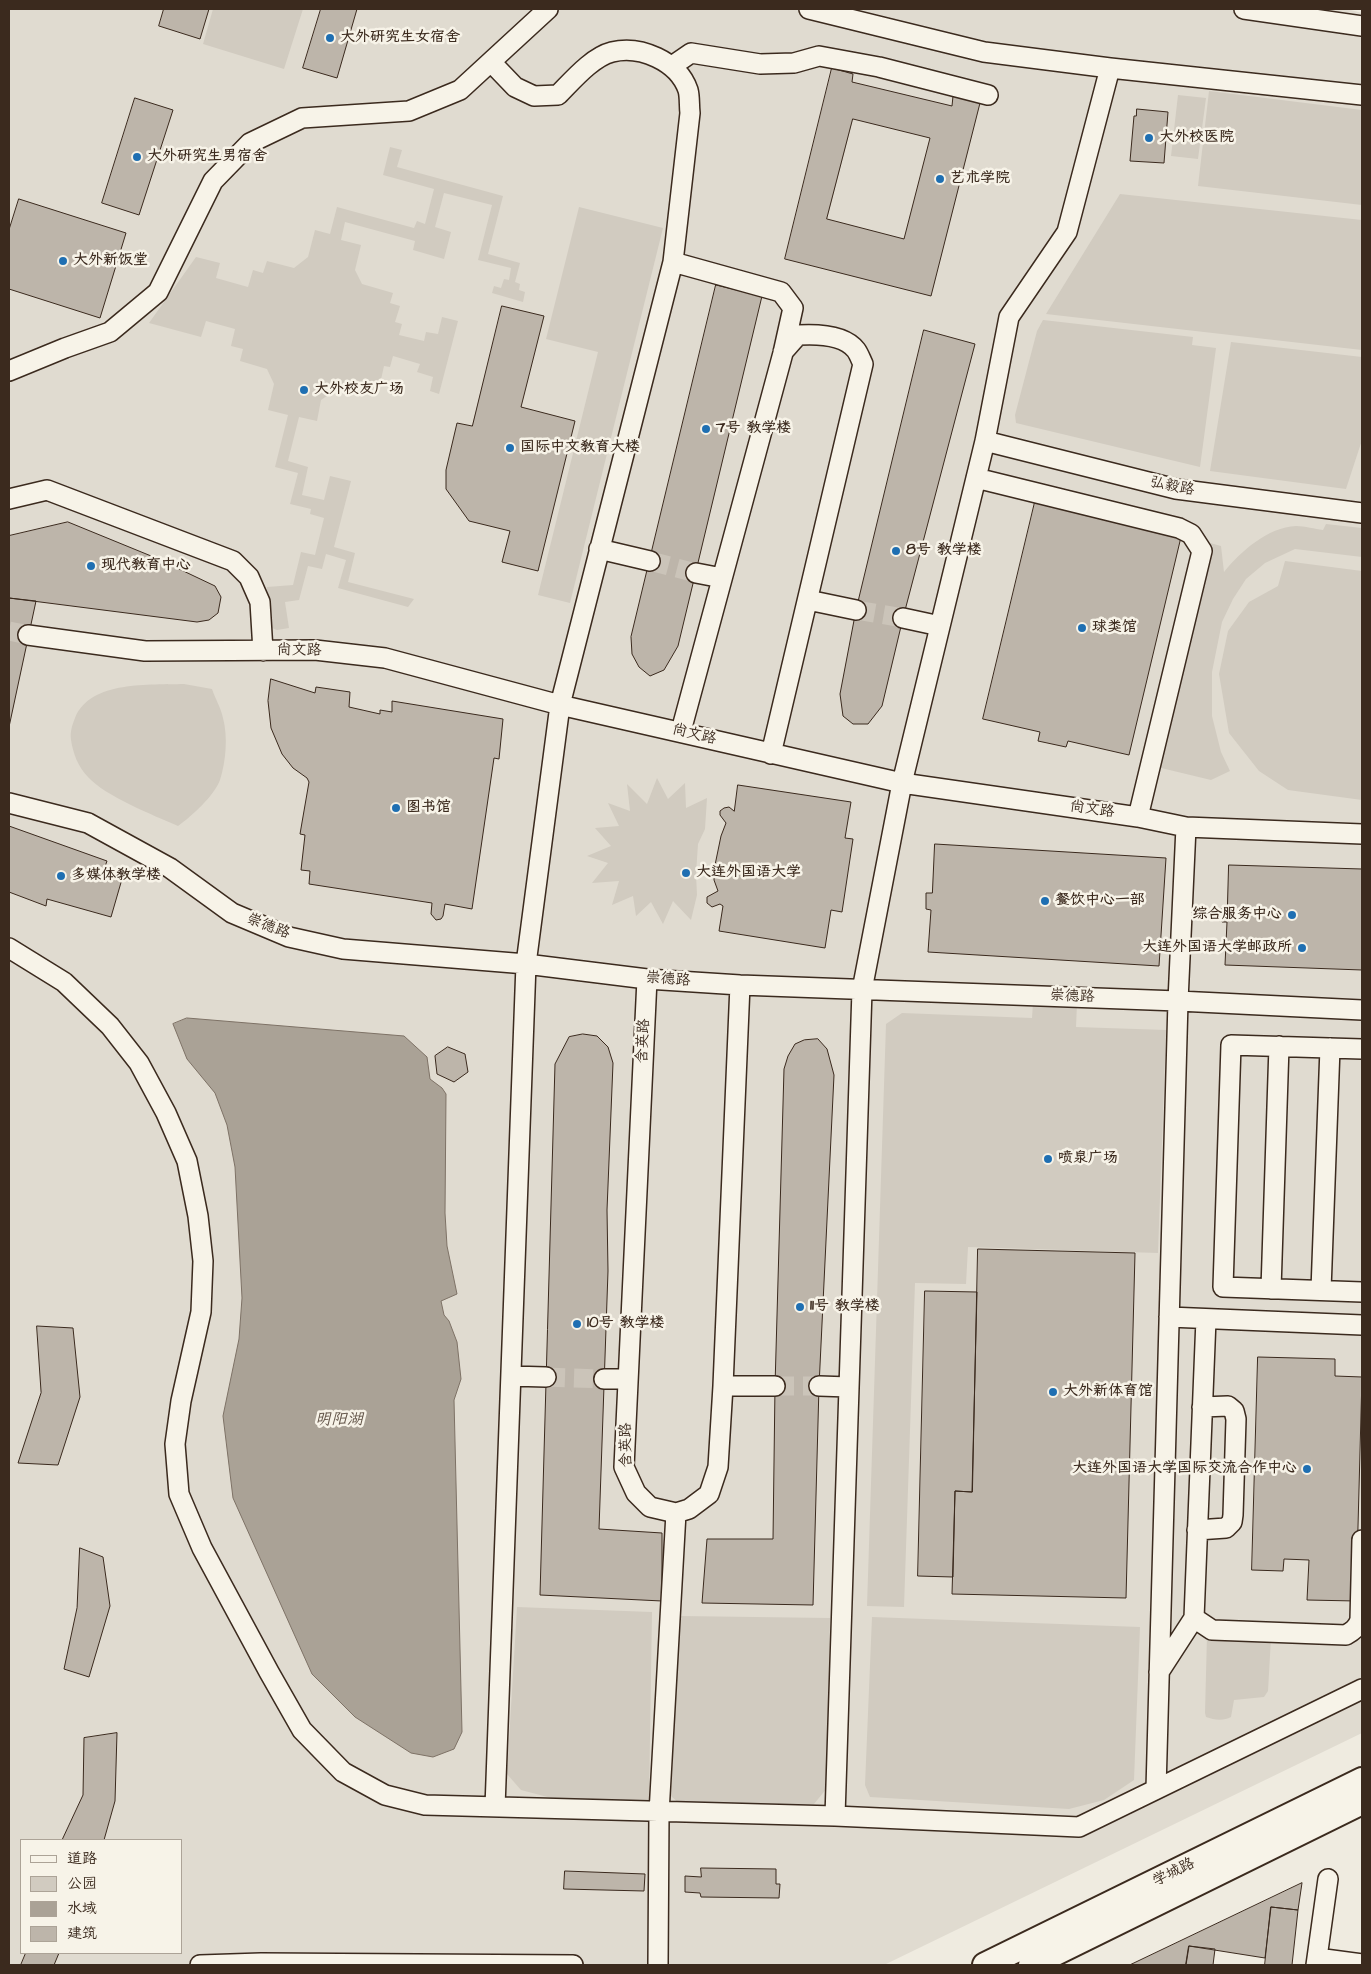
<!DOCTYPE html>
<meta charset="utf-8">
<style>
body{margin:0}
#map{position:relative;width:1371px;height:1974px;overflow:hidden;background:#efebe0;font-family:"Architects Daughter","LXGW WenKai TC",sans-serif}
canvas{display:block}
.frame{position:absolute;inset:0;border:10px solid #3b2a1e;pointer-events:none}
.legend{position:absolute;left:20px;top:1839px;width:162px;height:115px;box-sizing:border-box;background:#f7f3e8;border:1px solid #aca397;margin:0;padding:6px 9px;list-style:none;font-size:15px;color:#3b2a1e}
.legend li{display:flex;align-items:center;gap:10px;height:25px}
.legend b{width:25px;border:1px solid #aca397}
</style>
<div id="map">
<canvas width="1371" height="1974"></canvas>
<div class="frame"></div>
<ul class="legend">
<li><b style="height:6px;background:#f7f3e8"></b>道路</li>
<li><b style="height:14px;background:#d1cbc0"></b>公园</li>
<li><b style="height:14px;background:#aaa296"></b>水域</li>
<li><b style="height:14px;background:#bdb5aa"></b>建筑</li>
</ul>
</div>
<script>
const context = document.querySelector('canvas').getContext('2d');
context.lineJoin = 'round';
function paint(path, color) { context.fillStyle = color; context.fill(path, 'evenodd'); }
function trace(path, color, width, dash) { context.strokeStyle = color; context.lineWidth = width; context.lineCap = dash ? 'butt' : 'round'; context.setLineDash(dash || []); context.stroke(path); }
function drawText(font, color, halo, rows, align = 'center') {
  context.font = font + ' "Architects Daughter","LXGW WenKai TC",sans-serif'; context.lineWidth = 5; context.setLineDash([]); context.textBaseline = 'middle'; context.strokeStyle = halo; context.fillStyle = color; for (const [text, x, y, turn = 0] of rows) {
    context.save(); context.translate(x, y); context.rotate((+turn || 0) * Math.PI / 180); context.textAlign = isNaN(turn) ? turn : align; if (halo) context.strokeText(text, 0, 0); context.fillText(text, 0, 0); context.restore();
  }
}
const built = new Path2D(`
 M9 9H1347L1362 13V1733L884 1965H9ZM21 1840H181V1953H21Z`);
const green = new Path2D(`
 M213 9H303L284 69 203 44Z
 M1209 91 1362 110V205L1198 186Z
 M1178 95 1206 98 1198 159 1171 156Z
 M390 147 402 150 397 167 503 196 488 254 520 263 515 282 520 284 519 290 525 292 523 302 492 293 494 286 501 288 504 279 509 280 511 268 478 260 492 205 444 193 435 227 451 232 444 259 413 250 415 241 345 222 341 240 361 245 355 270 362 284 393 293 390 303 400 306 395 322 402 324 399 335 424 341 426 332 438 334 442 317 458 321 439 394 430 391 433 377 417 372 420 364 393 356 390 367 384 366 380 384 369 381 365 396 337 389 321 400 317 421 299 417 288 461 308 467 302 495 324 500 330 476 351 481 334 547 355 553 348 582 414 599 408 607 338 588 346 560 326 554 322 569 308 566 299 600 285 602 289 628 277 630 272 628 269 623 267 587 293 585 301 552 315 555 324 518 310 514 311 509 290 504 298 473 275 467 288 415 268 410 274 384 267 369 240 361 243 349 231 346 235 329 206 321 201 337 149 323 196 257 220 263 216 278 248 287 253 270 263 273 267 261 294 268 308 257 315 230 330 234 337 207 414 228 417 221 425 224 434 189 383 175Z
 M1120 194 1362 220V350L1046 314Z
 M579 207 663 228 570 603 538 595 598 352 546 339Z
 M1043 320 1193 337 1192 345 1216 348 1200 467 1016 423 1015 415 1037 331Z
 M1231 342 1362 357V440L1346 489 1210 471Z
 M1326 524 1362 528V557L1295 549 1265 563 1246 579 1233 599 1222 622 1212 672V716L1221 752 1230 771 1211 780 1157 767 1210 543 1221 546 1224 572C1240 552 1268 527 1296 526 1305 526 1315 529 1323 530Z
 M1285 561 1362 571V800L1288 790 1259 771 1229 733 1219 674 1228 631 1249 602 1278 586Z
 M184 684 212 689C215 698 221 708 223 718 228 737 226 761 220 780 214 796 192 816 178 826 153 815 105 796 88 777 78 767 73 753 71 740 70 731 72 726 75 718 90 680 151 685 184 684Z
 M657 778 668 799 685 783 686 808 707 798 705 829 698 844 696 874 697 895 691 920 673 901 663 924 651 902 636 916 633 896 612 905 619 881 592 883 608 863 587 856 611 846 595 828 619 826 608 803 630 811 627 784 647 804Z
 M1033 1003 1077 1004 1076 1027 1166 1030 1158 1253 968 1247 966 1284 915 1283 904 1607 867 1606 886 1024 902 1013 1032 1018Z
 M517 1607 652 1612 649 1801 555 1799 521 1790 507 1774Z
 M680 1616 830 1618 827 1788 814 1804H680L671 1796Z
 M872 1617 1140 1627 1134 1780 1104 1800 1069 1809 870 1797 865 1785Z
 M1207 1635 1271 1638 1268 1691 1264 1697 1234 1700 1231 1717C1224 1721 1214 1720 1206 1717L1205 1713Z`);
const water = new Path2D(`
 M187 1018 404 1036 427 1057 430 1079 442 1088 446 1094 445 1213 447 1246 457 1294 441 1301 444 1315 449 1321 457 1342 461 1379 454 1400 462 1732 454 1749 433 1757 411 1753 355 1717 312 1674 233 1498 223 1416 239 1339 242 1298 235 1167 227 1125 215 1093 187 1059 173 1024Z`);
const building = new Path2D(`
 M164 9H209L200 39 159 26Z
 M321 9H357L337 78 303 68Z
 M832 68 853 74 852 82 952 106 953 96 980 103 931 296 785 259ZM853 119 930 138 904 239 827 219Z
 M135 98 173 110 139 215 102 203Z
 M1137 109 1168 112 1164 163 1130 161 1134 116H1136Z
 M19 199 126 233 100 318 9 289V230Z
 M716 285 762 296 678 646 664 670 650 676 639 667 632 654 631 637Z
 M502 306 544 316 521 407 575 421 538 571 502 562 510 531 469 521 446 489V470L457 423 472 426Z
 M924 330 975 344 903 618 882 706 868 724H853L843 716 840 694 856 610Z
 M1035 502 1181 537 1129 755 1068 741 1066 747 1038 741 1040 732 983 719Z
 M68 522 156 558 215 586 221 597 218 613 209 620 197 622 9 598V536Z
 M9 598 36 601 9 727Z
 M271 679 315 693 316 687 350 692 349 707 380 714V710L392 712V701L503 719 499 759 494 758 472 909 445 904 443 916 441 919 436 920 431 914 432 903 309 884 310 871 301 870 305 835 300 834 309 782 307 778 293 768 282 754 271 728 268 701Z
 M738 785 851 802 845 838 853 839 842 912 831 910 825 948 719 931 723 906 720 904 712 907 707 903V897L718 891 714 880 715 865 721 836 726 823 720 815V811L724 808 729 807 734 811Z
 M9 826 107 861 103 872 122 879 111 917 47 899 46 906 9 892Z
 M935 844 1166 858 1159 966 928 952 931 910 926 909V893H932Z
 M1229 865 1362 869V970L1225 965 1227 922H1222V908H1227Z
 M583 1034 597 1036 608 1047 613 1063 607 1210 608 1271 599 1529 662 1533V1601L540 1595 555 1064 569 1037Z
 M818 1039 827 1049 834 1075 819 1386 813 1605 702 1603 707 1539H773L775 1386 784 1069 788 1056 795 1044 804 1040Z
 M448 1047 465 1054 468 1072 454 1082 437 1074 435 1056Z
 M978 1249 1135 1253 1126 1598 952 1594 955 1491 972 1492Z
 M925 1291 977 1292 972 1492 955 1491 953 1577 918 1576Z
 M37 1326 73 1328 80 1397 58 1465 18 1463 41 1393Z
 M1258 1357 1335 1359V1376L1362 1377 1356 1601 1307 1600 1309 1560 1284 1559 1283 1571 1252 1570Z
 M80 1548 103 1557 110 1606 89 1677 64 1669 77 1608Z
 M117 1733 115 1801 104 1840H62L83 1795 84 1738Z
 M701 1868 776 1869V1884H780L779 1898 701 1897 700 1893 685 1892V1876L701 1877Z
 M565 1871 645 1874 644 1891 564 1889Z
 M1302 1883 1298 1910 1271 1907 1265 1958 1189 1946 1186 1965H1130Z
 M1271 1907 1298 1910 1292 1965H1265Z
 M1189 1946 1215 1949 1213 1965H1186Z
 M26 1953H59L54 1965H21Z`);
const minorTunnel = new Path2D(`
 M650 561 696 573
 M856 610 903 618
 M9 631 28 635
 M546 1377 604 1379
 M775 1386H819`);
const minor = new Path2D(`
 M809 9 984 52 1110 68 1362 95
 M1244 9 1362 26
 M491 62 515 87 534 96 558 95C572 81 592 57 612 52 640 45 678 61 688 90 690 97 689 105 690 113L673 262 560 705 526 964 495 1807
 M672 66 691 53 760 64 794 63 819 56 879 67 988 95
 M673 262 781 292 793 308 783 353 681 731
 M9 371 65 348 110 332 158 292 213 181 250 143 302 118 409 111 460 90 548 9
 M985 441 1176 489 1362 513
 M976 478 1179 528 1191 534 1202 551 1138 817
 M9 499 47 490 233 561 249 577 260 602 263 651
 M599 549 650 561
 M696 573 722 578
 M808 600 856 610
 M903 618 940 626
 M28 635 145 651 315 650 385 658 560 705 902 783 1138 817 1186 827 1362 834
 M771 754 863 364C861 360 859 354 856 350 844 334 815 334 798 335L783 352
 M9 803 88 823 170 868 232 913 289 937 343 949 526 964 647 979 740 985 1178 1001 1362 1010
 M9 948 64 982 110 1026 139 1063 166 1113 187 1161 198 1216 203 1261 201 1312 181 1401 175 1444 179 1494 202 1548 269 1672 302 1730 343 1772 385 1795 425 1805 835 1816 1079 1827 1362 1689
 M647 979 624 1467 636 1493 650 1507 676 1513 689 1509 709 1494 718 1467 723 1386 740 985
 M1362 1049 1231 1045 1223 1287 1362 1292
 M1271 1289 1279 1046
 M1321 1290 1330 1048
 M1169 1317 1362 1325
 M511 1376 546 1377
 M604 1379H628
 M723 1386H775
 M819 1386 849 1387
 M1197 1530 1226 1528 1232 1522 1233 1515 1236 1419 1234 1411 1228 1406 1202 1407
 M1194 1618 1206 1319
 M1159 1672 1194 1618 1212 1630 1346 1635C1353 1631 1357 1628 1360 1620L1362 1540
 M1156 1789 1178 1001 1186 827
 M835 1816 862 990 902 783 985 441 1009 317 1067 232 1110 68
 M1317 1958 1362 1964
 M200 1965 261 1963 573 1965
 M658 1965 659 1813 676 1513
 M1316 1965 1328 1879`);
const major = new Path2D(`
 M985 1965 1362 1780
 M1031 1965 1362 1802`);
const markers = [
 [330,38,5,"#1f6fb2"],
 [1149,138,5,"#1f6fb2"],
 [137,157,5,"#1f6fb2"],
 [940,179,5,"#1f6fb2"],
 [63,261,5,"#1f6fb2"],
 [304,390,5,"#1f6fb2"],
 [706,429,5,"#1f6fb2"],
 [510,448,5,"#1f6fb2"],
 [896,551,5,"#1f6fb2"],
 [91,566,5,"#1f6fb2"],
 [1082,628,5,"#1f6fb2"],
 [396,808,5,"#1f6fb2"],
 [686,873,5,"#1f6fb2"],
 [61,876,5,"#1f6fb2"],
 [1045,901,5,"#1f6fb2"],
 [1292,915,5,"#1f6fb2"],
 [1302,948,5,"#1f6fb2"],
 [1048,1159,5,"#1f6fb2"],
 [800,1307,5,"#1f6fb2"],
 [577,1324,5,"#1f6fb2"],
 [1053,1392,5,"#1f6fb2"],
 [1307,1469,5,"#1f6fb2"]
];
const poiNames = [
 ["大外研究生女宿舍",340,38],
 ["大外校医院",1159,138],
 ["大外研究生男宿舍",147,157],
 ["艺术学院",950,179],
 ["大外新饭堂",73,261],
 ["大外校友广场",314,390],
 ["7号 教学楼",716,429],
 ["国际中文教育大楼",520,448],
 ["8号 教学楼",906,551],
 ["现代教育中心",101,566],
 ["球类馆",1092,628],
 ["图书馆",406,808],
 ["大连外国语大学",696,873],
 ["多媒体教学楼",71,876],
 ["餐饮中心一部",1055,901],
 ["综合服务中心",1282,915,"right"],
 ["大连外国语大学邮政所",1292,948,"right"],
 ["喷泉广场",1058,1159],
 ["11号 教学楼",810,1307],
 ["10号 教学楼",587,1324],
 ["大外新体育馆",1063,1392],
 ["大连外国语大学国际交流合作中心",1297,1469,"right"]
];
const streetNames = [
 ["弘毅路",1172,487,11],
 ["尚文路",299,651,1],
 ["尚文路",694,735,14],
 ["尚文路",1092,810,8],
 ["崇德路",268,927,21],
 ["崇德路",668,980,4],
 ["崇德路",1072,997,2],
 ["含英路",644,1041,-87],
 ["含英路",627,1445,-91],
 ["学城路",1174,1873,-26]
];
const waterNames = [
 ["明阳湖",339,1421]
];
paint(built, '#e0dbd0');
paint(green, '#d1cbc0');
paint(water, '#aaa296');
trace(water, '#7e7266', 1);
paint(building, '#bdb5aa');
trace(building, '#3b2a1e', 1);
trace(minorTunnel, '#cbc4b9', 19, [19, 9]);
trace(minor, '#3b2a1e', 22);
trace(major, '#3b2a1e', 28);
trace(minor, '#f7f3e8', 19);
trace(major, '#f7f3e8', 24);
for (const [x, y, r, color] of markers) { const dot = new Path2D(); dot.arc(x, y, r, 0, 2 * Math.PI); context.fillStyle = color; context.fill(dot); trace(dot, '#f7f3e8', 2); }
drawText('bold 15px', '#3b2a1e', '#f7f3e8', poiNames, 'left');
drawText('15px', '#3b2a1e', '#f7f3e8', streetNames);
drawText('italic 16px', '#625448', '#f7f3e8', waterNames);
</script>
